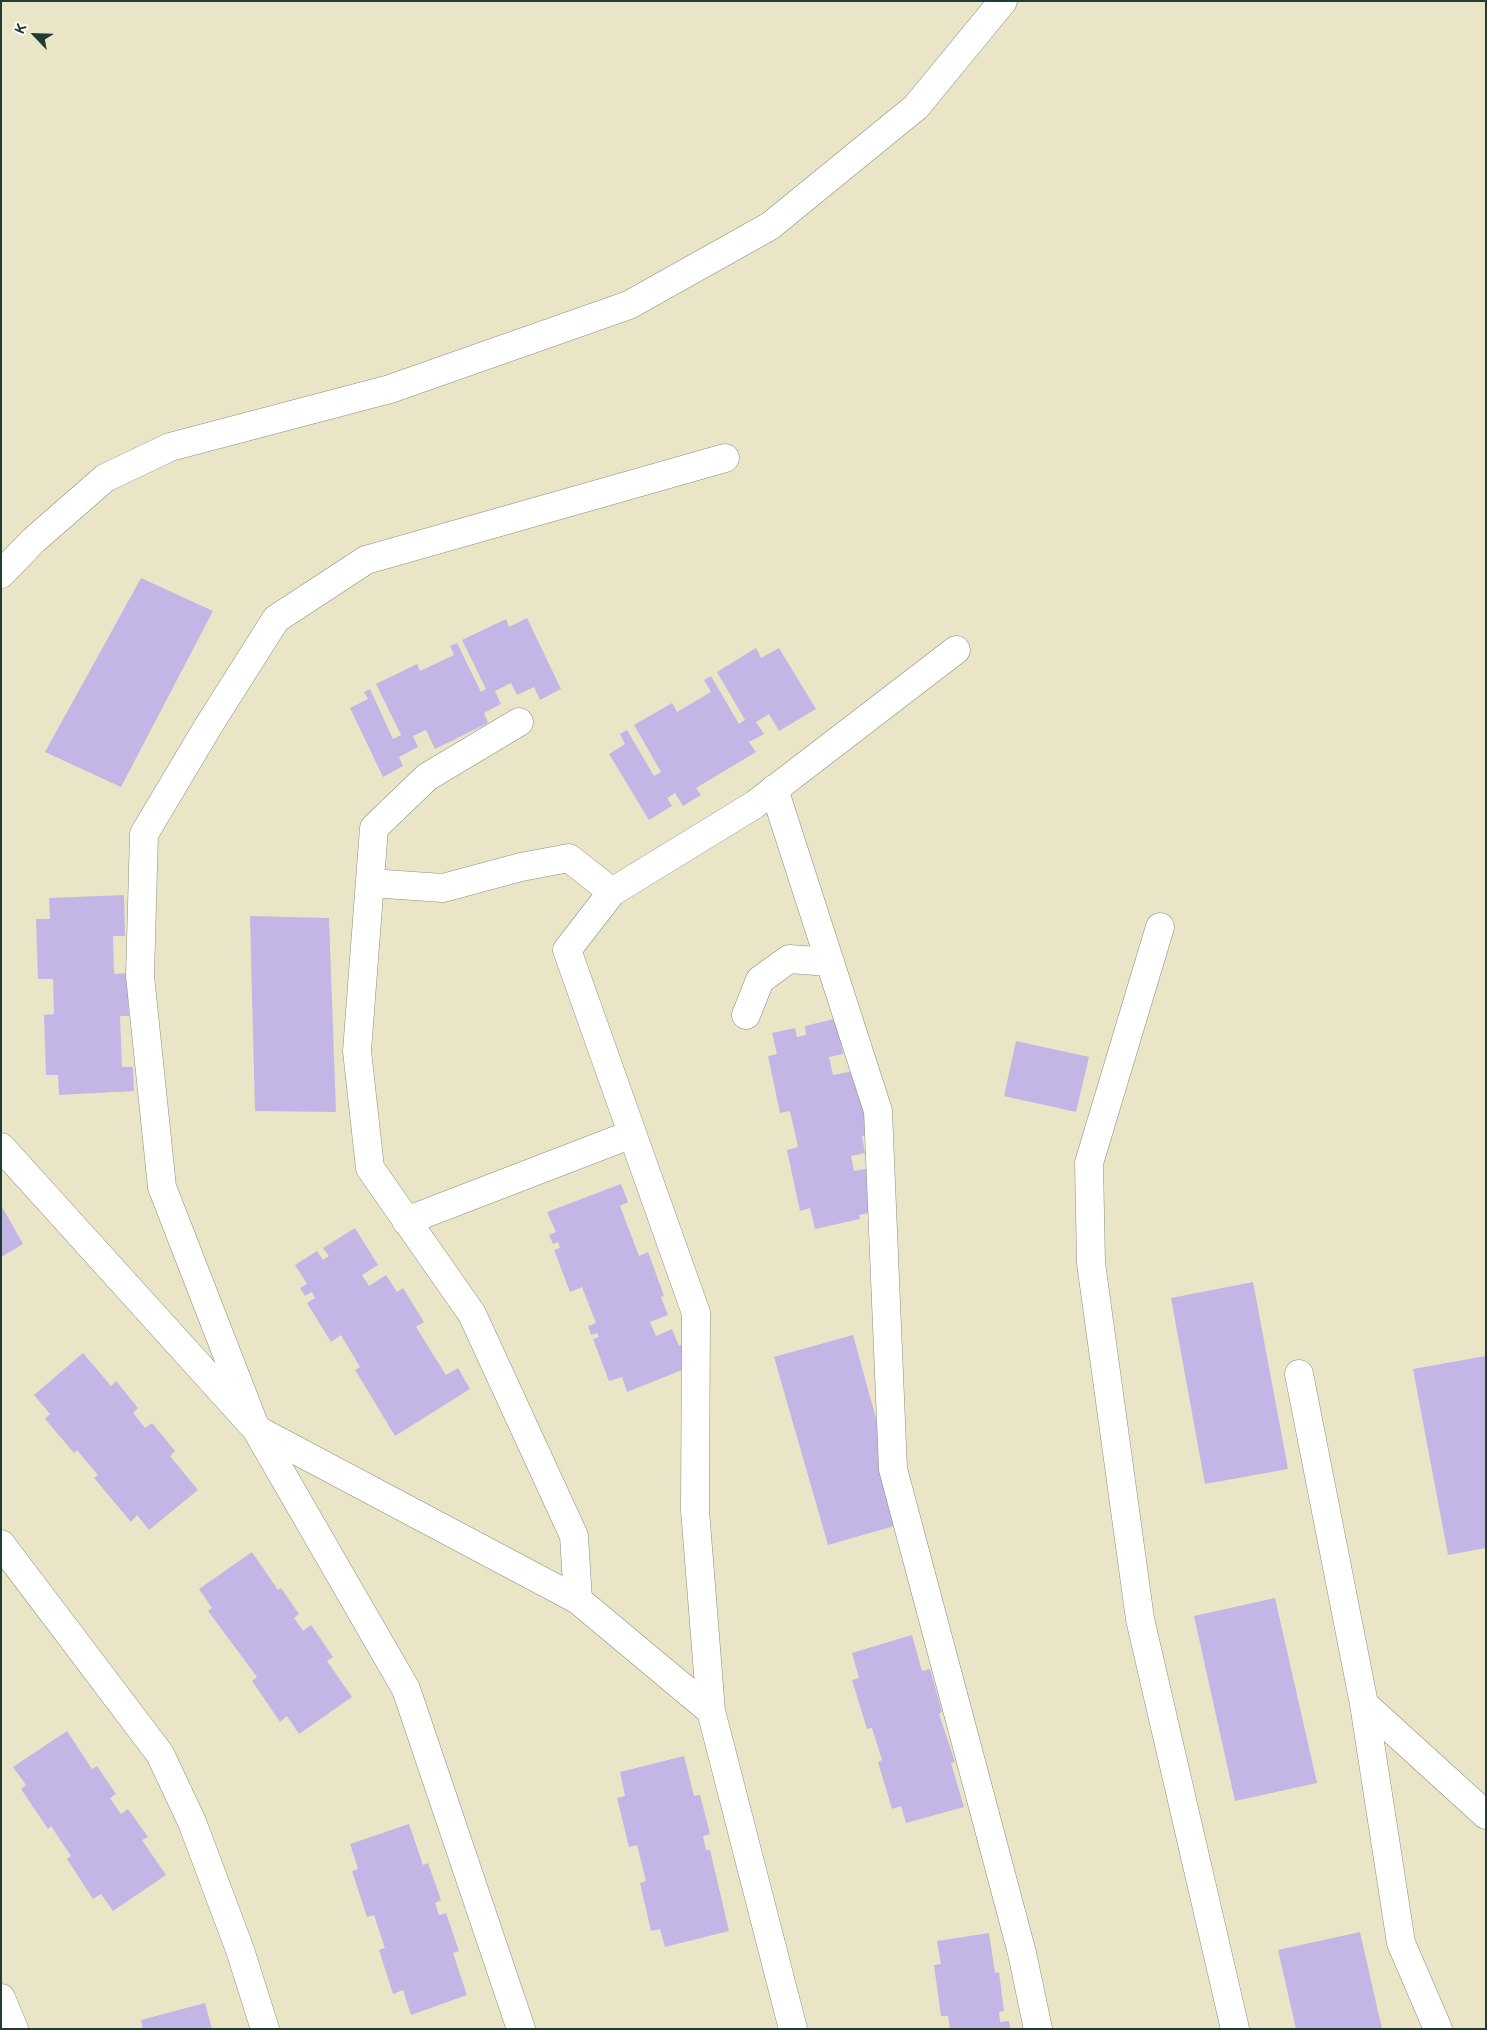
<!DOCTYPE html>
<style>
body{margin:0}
#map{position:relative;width:1487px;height:2030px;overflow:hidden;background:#ebe5c7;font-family:"Balsamiq Sans",sans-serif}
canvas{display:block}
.frame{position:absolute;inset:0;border:2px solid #1f3d34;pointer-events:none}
.north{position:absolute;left:10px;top:10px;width:50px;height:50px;-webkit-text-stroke:4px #fff;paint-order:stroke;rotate:294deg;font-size:14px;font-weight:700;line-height:20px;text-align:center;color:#1f3d34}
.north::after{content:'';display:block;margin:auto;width:18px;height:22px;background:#1f3d34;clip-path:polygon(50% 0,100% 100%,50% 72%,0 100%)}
</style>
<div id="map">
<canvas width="1487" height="2030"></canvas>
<div class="frame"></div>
<div class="north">K</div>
</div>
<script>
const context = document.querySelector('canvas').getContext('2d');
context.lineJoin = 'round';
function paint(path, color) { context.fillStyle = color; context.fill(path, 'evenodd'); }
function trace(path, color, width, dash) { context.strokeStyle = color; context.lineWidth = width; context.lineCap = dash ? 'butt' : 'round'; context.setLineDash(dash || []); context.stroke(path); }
const building = new Path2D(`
 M141 578 213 611 121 787 45 752Z
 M527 618 561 689 540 700 534 687 517 695 511 683 495 691 501 704 484 713 488 723 435 749 426 730 413 736 418 747 399 757 403 766 383 777 350 708 368 699 364 692 370 689 393 739 401 735 376 684 417 664 420 671 454 655 450 646 457 643 481 692 486 689 462 640 506 619 509 627Z
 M756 648 761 658 779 648 816 709 779 731 769 714 756 722 764 734 749 742 756 752 696 788 701 795 683 806 675 793 667 798 672 806 649 820 609 754 625 744 620 734 627 730 654 776 661 772 634 725 672 703 677 712 711 692 704 680 711 676 739 724 745 720 717 672Z
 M124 895 125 936H113L114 974 127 973 129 1016H120L122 1067H133L134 1091 59 1095 58 1075H46L44 1015 54 1014 53 979H38L36 919H50L49 898Z
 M250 916 329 918 336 1112 255 1111Z
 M842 1017 847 1041 841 1043 843 1054 829 1057 833 1075 858 1070 871 1134 862 1136 865 1153 851 1156 854 1171 870 1168 883 1210 859 1215 860 1219 815 1229 810 1208 800 1211 787 1150 798 1147 790 1111 780 1113 768 1056 777 1054 772 1033 795 1028 797 1037 806 1035 805 1026Z
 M1016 1041 1089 1057 1076 1112 1004 1096Z
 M621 1184 628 1202 620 1206 639 1256 648 1252 664 1296 661 1297 668 1315 650 1322 656 1336 672 1329 679 1346 684 1344 692 1366 627 1392 622 1377 609 1381 593 1339 599 1337 597 1333 591 1335 588 1326 596 1323 582 1287 570 1292 554 1250 560 1248 558 1242 553 1244 549 1235 556 1232 547 1212Z
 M1 1205 23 1244 1 1257Z
 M355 1228 378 1265 362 1275 369 1286 386 1275 397 1292 403 1288 424 1322 416 1327 446 1375 458 1368 470 1389 395 1436 363 1383 355 1370 360 1367 341 1335 331 1342 307 1303 315 1298 312 1292 305 1296 300 1288 307 1284 295 1265 317 1251 323 1260 329 1256 323 1248Z
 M1253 1282 1288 1469 1205 1484 1171 1298Z
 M853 1335 883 1444 901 1524 828 1545 774 1357Z
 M83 1353 111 1386 116 1381 138 1408 133 1413 145 1428 152 1423 175 1451 170 1456 198 1490 149 1530 137 1515 131 1522 94 1478 98 1475 77 1450 74 1453 45 1419 50 1414 34 1395Z
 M1486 1356V1548L1448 1555 1413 1369Z
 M252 1552 278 1590 281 1588 299 1614 294 1618 303 1631 311 1625 333 1657 327 1661 352 1697 299 1734 287 1716 280 1722 252 1681 257 1677 208 1611 212 1608 199 1589Z
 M1275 1598 1317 1783 1235 1801 1194 1616Z
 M912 1635 922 1671 930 1669 942 1712 939 1714 955 1762 951 1763 964 1807 906 1823 901 1806 892 1809 878 1762 882 1760 872 1728 867 1729 852 1680 859 1678 852 1653Z
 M67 1731 92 1769 97 1766 116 1794 110 1798 121 1814 128 1809 148 1837 142 1840 166 1875 113 1911 101 1894 93 1899 67 1859 71 1856 51 1826 48 1829 21 1789 26 1785 13 1767Z
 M684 1756 694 1796 700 1795 710 1834 703 1836 706 1850H710L729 1931 665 1947 660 1929 651 1931 640 1883 646 1881 637 1845 629 1847 617 1798 625 1796 620 1772Z
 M409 1824 423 1865 428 1863 441 1900 435 1903 439 1915 446 1913 459 1951 453 1953 467 1995 411 2015 403 1990 393 1994 379 1950 385 1948 374 1915 367 1917 352 1871 358 1869 350 1844Z
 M1360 1932 1382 2029H1296L1278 1950Z
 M989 1933 995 1973 999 1972 1004 2011 999 2012 1000 2022 1009 2021 1010 2029H950L948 2016H941L934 1965 941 1964 937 1941Z
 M205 2003 212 2029H143L141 2020Z`);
const street = new Path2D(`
 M1 574 34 540 105 478 170 447 390 389 629 305 770 226 916 107 1003 1
 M519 722 427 777 374 828 357 1051 370 1168 472 1314 574 1536 578 1600
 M774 789 878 1111 893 1469 1022 1953 1038 2029
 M370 883 443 888 521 867 569 858 612 892
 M1160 927 1089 1163 1091 1263 1140 1619 1235 2029
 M746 1015 760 980 789 959 830 962
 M1 1147 256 1429 406 1689 521 2029
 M406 1221 632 1134
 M1299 1374 1364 1704 1401 1943 1438 2029
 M1 1544 160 1754 192 1822 240 1950 265 2029
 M1364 1704 1486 1815
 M711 1711 578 1600 256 1429 162 1187 140 976 144 834 209 725 276 619 366 560 725 458
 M1 1998 14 2029
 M793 2029 711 1711 695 1510 696 1313 567 950 612 892 754 805 956 650`);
paint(building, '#c4b5e7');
trace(street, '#85917e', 29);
trace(street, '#fff', 28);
</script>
